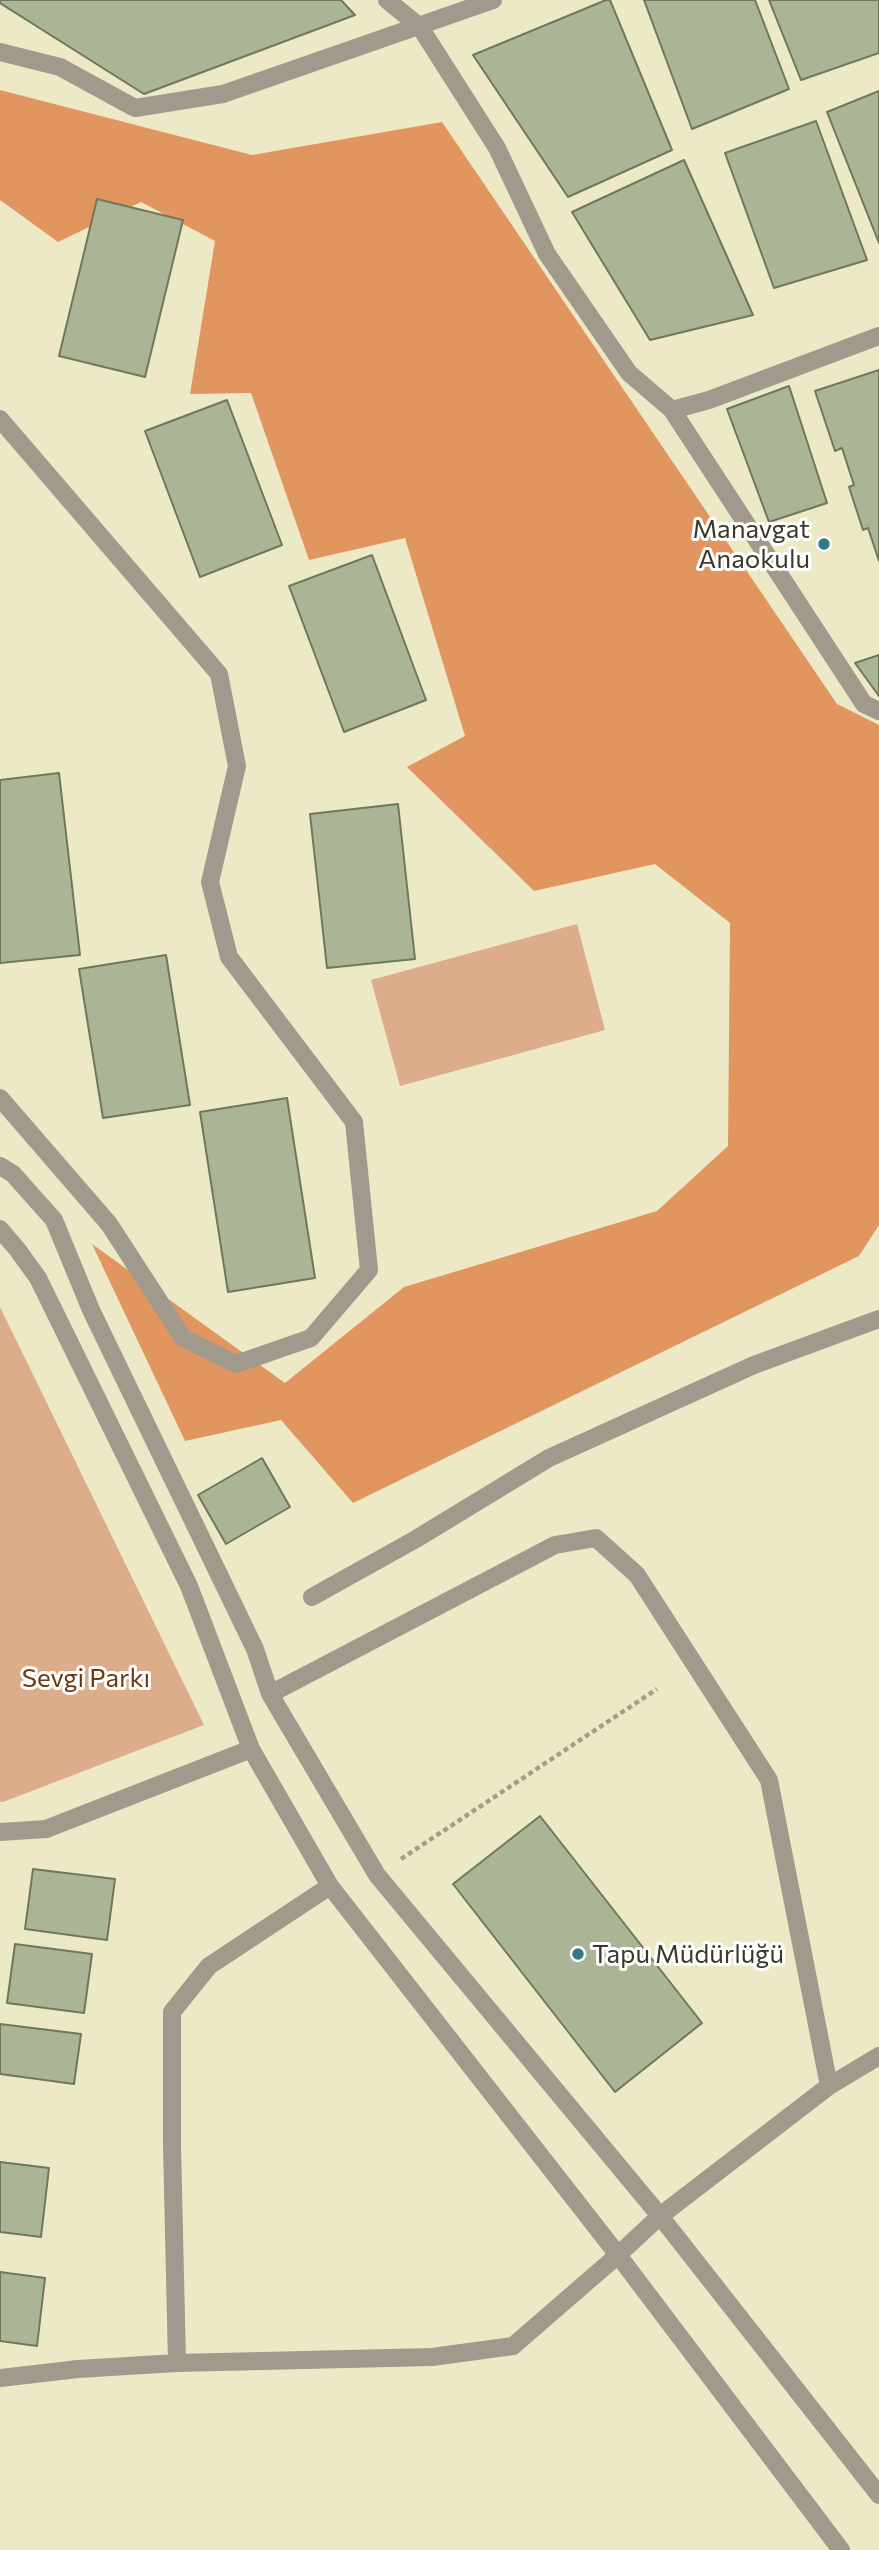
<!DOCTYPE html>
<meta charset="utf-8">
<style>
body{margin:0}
canvas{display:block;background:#ede9c7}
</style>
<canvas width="879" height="2550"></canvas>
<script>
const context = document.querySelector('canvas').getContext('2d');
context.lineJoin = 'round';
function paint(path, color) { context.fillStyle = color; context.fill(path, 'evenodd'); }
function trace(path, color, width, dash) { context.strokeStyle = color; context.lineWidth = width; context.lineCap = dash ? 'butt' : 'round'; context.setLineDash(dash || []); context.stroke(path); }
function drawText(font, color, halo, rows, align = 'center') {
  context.font = font + ' Commissioner,sans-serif'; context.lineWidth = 6; context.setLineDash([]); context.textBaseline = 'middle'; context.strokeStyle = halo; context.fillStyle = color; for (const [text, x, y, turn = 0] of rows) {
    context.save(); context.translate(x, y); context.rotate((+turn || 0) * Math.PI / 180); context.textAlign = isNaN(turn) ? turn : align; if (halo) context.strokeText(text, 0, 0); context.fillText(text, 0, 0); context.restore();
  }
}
const green = new Path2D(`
 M577 924 605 1030 400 1086 371 980Z
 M0 1307 204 1725 3 1802H0Z`);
const forest = new Path2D(`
 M0 90 252 155 442 122 837 704 879 725V1225L859 1256 353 1503 281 1420 185 1441 92 1244 285 1383 404 1287 657 1211 728 1146 730 923 655 864 534 891 407 767 465 736 405 538 309 560 251 393 190 394 215 241 141 202 58 242 0 200Z`);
const building = new Path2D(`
 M0 0H341L355 15 144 94 0 3Z
 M606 0H610L672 150 568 197 473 55Z
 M644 0H755L789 89 692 129Z
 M769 0H879V53L801 80Z
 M879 91V243L827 112Z
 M816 121 867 260 774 288 725 153Z
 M684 160 753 315 650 340 572 212Z
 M97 199 183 220 145 377 59 356Z
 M879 370V561L868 528 863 530 849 487 854 485 842 448 835 451 815 391Z
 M789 386 827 503 769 522 727 409Z
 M227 400 282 545 200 577 145 431Z
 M372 555 426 700 344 732 289 586Z
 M879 655V696L855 663Z
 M59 773 80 955 0 963V780Z
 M398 804 415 959 327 968 310 814Z
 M166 955 190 1105 103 1118 79 969Z
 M287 1098 315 1278 228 1292 200 1112Z
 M262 1458 290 1507 226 1544 198 1495Z
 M540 1816 702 2023 615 2092 453 1884Z
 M33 1869 115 1879 107 1940 25 1929Z
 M15 1944 92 1954 84 2013 7 2003Z
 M0 2024 81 2034 74 2084 0 2074Z
 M0 2162 49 2168 41 2237 0 2232Z
 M0 2272 45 2278 37 2346 0 2341Z`);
const path = new Path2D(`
 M401 1859 657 1689`);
const street = new Path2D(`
 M387 0 420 27 497 148 547 254 629 373 672 410 709 400 879 336
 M0 52 60 67 135 108 223 94 493 0
 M672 410 864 704 879 711
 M0 419 219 674 237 766 210 882 229 957 354 1122 369 1270 311 1338 236 1364 183 1338 109 1224 0 1098
 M0 1166 13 1174 54 1220 91 1310 255 1649 270 1694 377 1875 660 2216 879 2495
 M0 1229 17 1249 38 1278 189 1586 251 1749 330 1886 618 2255 841 2550
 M312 1597 416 1539 549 1458 754 1365 879 1319
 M0 1832 46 1829 251 1749
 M829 2086 879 2056
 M177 2363 172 2145V2012L209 1966 330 1886
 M0 2378 78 2369 177 2363 432 2357 513 2346 618 2255 660 2216 829 2086 769 1780 637 1575 596 1538 555 1545 270 1694`);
const markers = [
 [824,544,7,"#337886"],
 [578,1954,7,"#337886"]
];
const poiNames = [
 ["Manavgat",810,529],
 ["Anaokulu",810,559],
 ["Tapu Müdürlüğü",592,1954,"left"]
];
const parkNames = [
 ["Sevgi Parkı",86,1678]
];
paint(green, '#dcac8b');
paint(forest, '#e2965f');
paint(building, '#aab596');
trace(building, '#6f785c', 2);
trace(path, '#a3a087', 4.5, [5, 3.5]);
trace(street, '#a1998c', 18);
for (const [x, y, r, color] of markers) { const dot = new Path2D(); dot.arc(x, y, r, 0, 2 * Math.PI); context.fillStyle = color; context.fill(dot); trace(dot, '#fff', 2.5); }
drawText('26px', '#3a382b', '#fff', poiNames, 'right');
drawText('26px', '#6b3a10', '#fff', parkNames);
</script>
